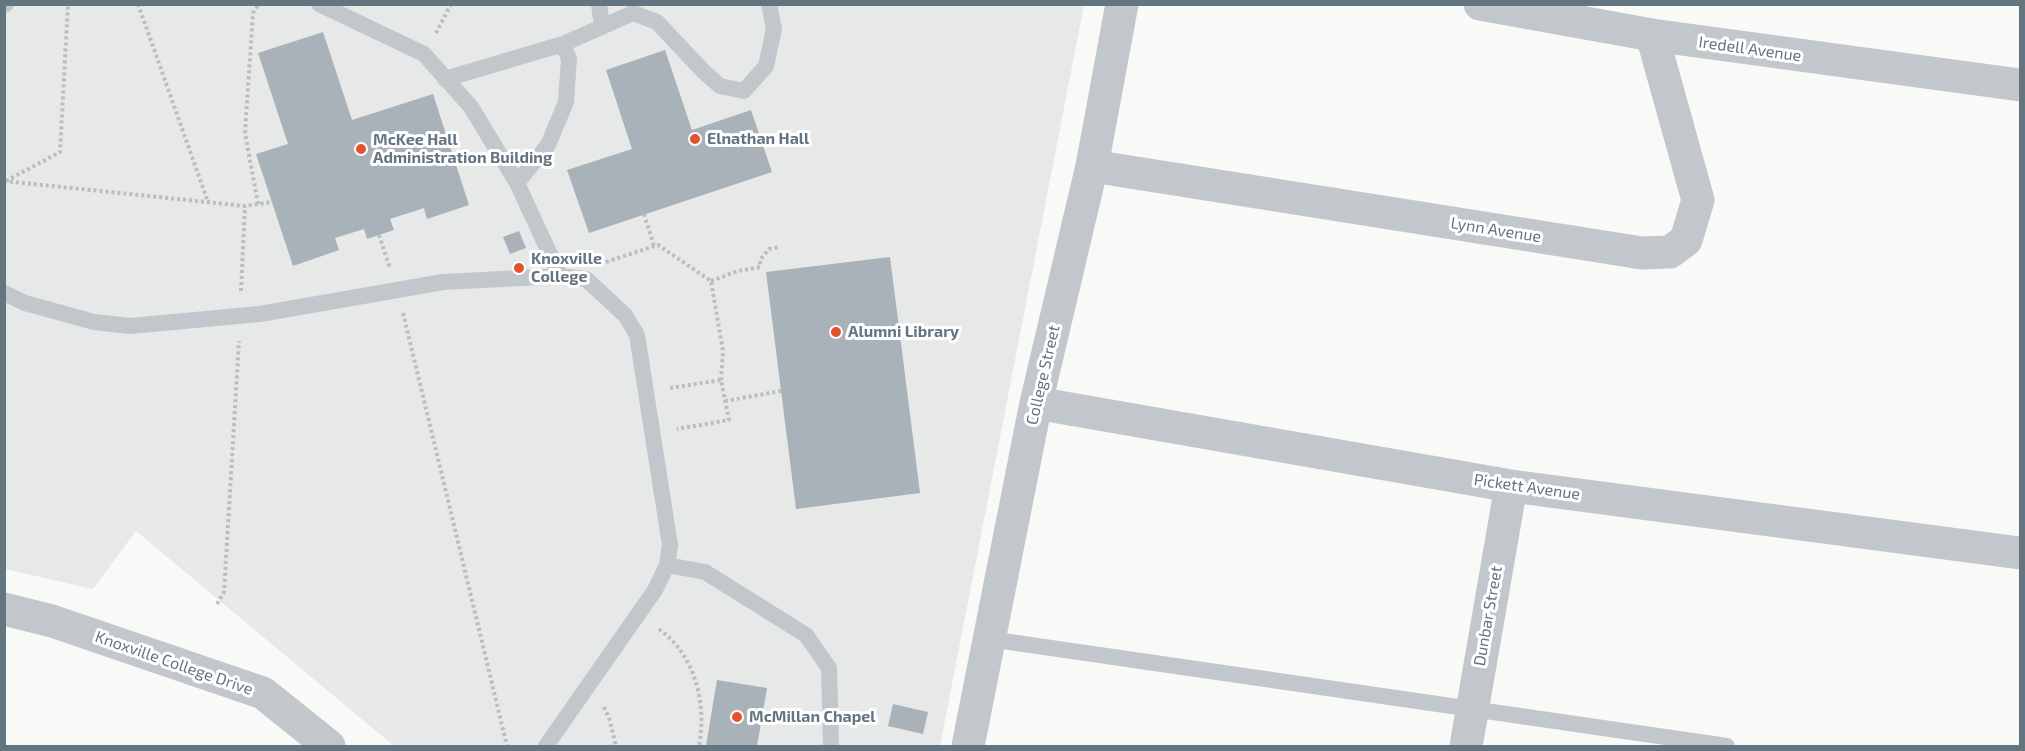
<!DOCTYPE html>
<style>
body{margin:0}
#map{position:relative;width:2025px;height:751px;overflow:hidden;background:#f9f9f7;font-family:"Exo 2",sans-serif}
canvas{display:block}
.frame{position:absolute;inset:0;border:6px solid #647582;pointer-events:none}
</style>
<div id="map">
<canvas width="2025" height="751"></canvas>
<div class="frame"></div>
</div>
<script>
const context = document.querySelector('canvas').getContext('2d');
context.lineJoin = 'round';
function paint(path, color) { context.fillStyle = color; context.fill(path, 'evenodd'); }
function trace(path, color, width, dash) { context.strokeStyle = color; context.lineWidth = width; context.lineCap = dash ? 'butt' : 'round'; context.setLineDash(dash || []); context.stroke(path); }
function drawText(font, color, halo, rows, align = 'center') {
  context.font = font + ' "Exo 2",sans-serif'; context.lineWidth = 6; context.setLineDash([]); context.textBaseline = 'middle'; context.strokeStyle = halo; context.fillStyle = color; for (const [text, x, y, turn = 0] of rows) {
    context.save(); context.translate(x, y); context.rotate((+turn || 0) * Math.PI / 180); context.textAlign = isNaN(turn) ? turn : align; if (halo) context.strokeText(text, 0, 0); context.fillText(text, 0, 0); context.restore();
  }
}
const built = new Path2D(`
 M5 5H1084L940 746H394L136 531 93 589 5 569Z`);
const building = new Path2D(`
 M323 32 352 120 433 94 469 205 427 219 424 208 390 219 394 230 367 239 364 229 335 238 339 250 293 266 256 154 288 144 258 53Z
 M665 50 692 130 751 110 772 172 589 233 567 170 632 149 606 70Z
 M519 231 526 248 510 254 503 237Z
 M890 257 920 493 796 509 766 272Z
 M717 680 767 688 757 746H706Z
 M893 704 928 712 923 734 888 726Z`);
const path = new Path2D(`
 M138 4 208 202
 M436 33 451 4
 M4 181 245 206 272 202
 M6 181 60 152 68 4
 M258 204 245 133 253 13 259 4
 M644 214 654 246
 M379 235 390 268
 M606 262 658 245 711 281 723 351 721 380
 M711 281 738 271 760 267V260L769 249 780 247
 M241 291 245 206
 M403 313 507 746
 M670 388 721 380 729 420 677 429
 M725 401 781 391
 M217 604 224 592 239 341
 M659 629C695 655 707 703 699 746
 M604 707 609 718 616 746`);
const lane = new Path2D(`
 M319 4 424 54 471 107 517 183 560 276
 M599 4 602 27
 M4 5 6 4
 M445 79 563 44 633 13 657 22 704 72 720 86 744 91 766 66 774 29 769 4
 M517 183 548 145 566 102 569 59 563 44
 M4 293 25 303 94 322 130 326 260 314 443 282 560 276 586 279 625 315 637 335 670 545 667 565 655 590 546 746
 M667 565 705 572 806 635 829 668 831 746
 M989 639 1727 746`);
const street = new Path2D(`
 M1480 4 1652 35 2020 85
 M1092 166 1642 253 1670 252 1686 240 1698 200 1652 35
 M1036 403 1511 486 2020 553
 M4 609 52 621 263 693 329 746
 M968 746 1036 403 1092 166 1122 4
 M1466 746 1511 486`);
const markers = [
 [695,139,6,"#e3532d"],
 [361,149,6,"#e3532d"],
 [519,268,6,"#e3532d"],
 [836,332,6,"#e3532d"],
 [737,717,6,"#e3532d"]
];
const streetNames = [
 ["Iredell Avenue",1750,49,8],
 ["Lynn Avenue",1496,230,9],
 ["College Street",1043,375,-77],
 ["Pickett Avenue",1527,487,8],
 ["Dunbar Street",1488,616,-80],
 ["Knoxville College Drive",174,663,19]
];
const poiNames = [
 ["Elnathan Hall",707,139],
 ["McKee Hall",373,140],
 ["Administration Building",373,158],
 ["Knoxville",531,259],
 ["College",531,277],
 ["Alumni Library",848,332],
 ["McMillan Chapel",749,717]
];
paint(built, '#e7e8e8');
paint(building, '#a9b2b8');
trace(path, '#babec1', 4, [3, 3]);
trace(lane, '#c2c7cb', 16);
trace(street, '#c2c7cb', 33);
for (const [x, y, r, color] of markers) { const dot = new Path2D(); dot.arc(x, y, r, 0, 2 * Math.PI); context.fillStyle = color; context.fill(dot); trace(dot, '#fff', 2); }
drawText('16px', '#647582', '#fff', streetNames);
drawText('bold 16px', '#647582', '#fff', poiNames, 'left');
</script>
